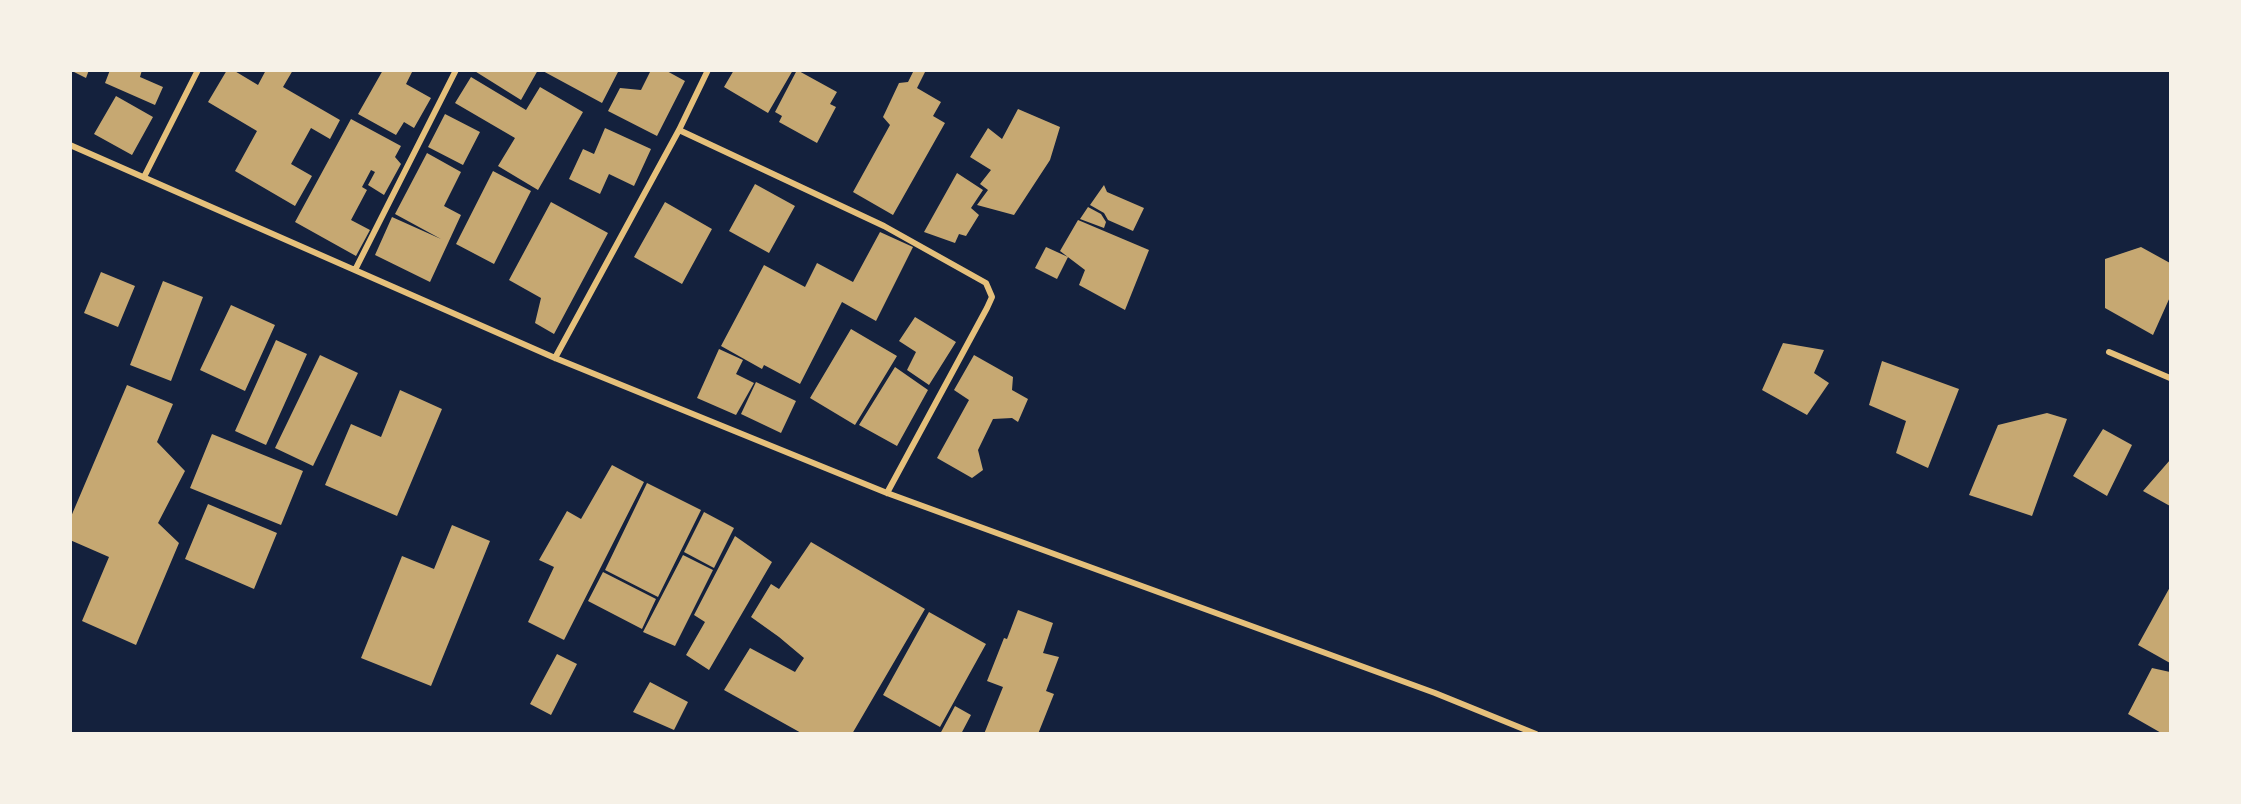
<!DOCTYPE html>
<style>
body{margin:0}
#map{position:relative;width:2241px;height:804px;overflow:hidden;background:#14213d;font-family:"Alegreya Sans",sans-serif}
canvas{display:block}
.frame{position:absolute;inset:0;border:72px solid #f6f1e7;pointer-events:none}
</style>
<div id="map">
<canvas width="2241" height="804"></canvas>
<div class="frame"></div>
</div>
<script>
const context = document.querySelector('canvas').getContext('2d');
context.lineJoin = 'round';
function paint(path, color) { context.fillStyle = color; context.fill(path, 'evenodd'); }
function trace(path, color, width, dash) { context.strokeStyle = color; context.lineWidth = width; context.lineCap = dash ? 'butt' : 'round'; context.setLineDash(dash || []); context.stroke(path); }
const building = new Path2D(`
 M70 70H89L86 78Z
 M110 70H142L140 77 163 87 155 105 105 83Z
 M227 70H233L258 85 266 70H293L283 87 340 120 330 139 311 128 291 164 312 176 295 206 235 171 257 131 208 102Z
 M383 70H413L406 84 431 98 414 128 404 122 396 135 358 114Z
 M473 70H538L521 100Z
 M541 70H619L602 103Z
 M651 70H665L685 81 657 136 608 111 620 88 641 90Z
 M734 70H793L768 113 724 87Z
 M797 70 837 92 830 104 836 107 817 143 779 122 782 116 775 112Z
 M914 70H926L917 88 941 102 933 116 945 123 893 215 853 192 890 125 883 117 899 83 908 82Z
 M471 77 526 110 540 87 583 112 538 190 498 166 515 138 455 103Z
 M116 96 153 117 132 155 94 134Z
 M1018 109 1060 127 1050 160 1014 215 977 205 988 190 980 184 991 170 970 157 988 128 1002 139Z
 M445 114 480 132 463 165 428 147Z
 M351 119 401 146 395 157 401 164 384 195 368 185 375 172 371 170 362 187 367 190 351 220 370 230 356 256 295 222Z
 M605 128 651 149 634 186 609 174 600 194 569 179 583 149 594 154Z
 M427 153 461 172 444 206 461 215 430 282 375 255 392 217 441 239 395 214Z
 M493 171 531 191 494 264 456 244Z
 M957 173 983 190 971 208 979 215 966 236 959 234 955 243 924 232Z
 M755 184 795 206 769 253 729 231Z
 M1104 185 1107 192 1144 208 1133 231 1108 220 1104 213 1090 205Z
 M551 202 608 233 554 334 535 323 541 298 509 280Z
 M665 202 712 229 682 284 634 257Z
 M1088 207 1101 214 1106 222 1104 228 1080 219Z
 M1078 220 1149 250 1125 310 1079 285 1085 270 1060 251Z
 M880 232 913 247 876 321 842 302 800 384 764 365 762 369 721 346 764 265 805 287 817 263 853 282Z
 M1046 247 1068 257 1057 279 1035 268Z
 M2141 247 2170 263V297L2153 335 2105 308V259Z
 M101 272 135 286 118 327 84 313Z
 M163 281 203 297 171 381 130 365Z
 M231 305 275 325 245 391 200 370Z
 M915 317 956 342 929 385 907 370 916 352 899 341Z
 M851 329 897 356 855 425 810 398Z
 M276 340 307 354 266 445 235 431Z
 M1783 343 1824 350 1814 373 1829 383 1807 415 1762 390Z
 M719 349 743 360 736 374 754 383 736 415 697 398Z
 M320 355 358 373 313 466 275 448Z
 M974 355 1013 377 1012 390 1028 399 1018 422 1012 418 993 419 978 450 983 470 972 478 937 458 969 400 954 390Z
 M1882 361 1959 389 1928 468 1896 453 1906 421 1869 405Z
 M895 367 928 390 897 446 859 425Z
 M756 382 796 401 781 433 741 414Z
 M127 385 173 404 157 442 185 471 158 523 179 543 136 645 82 621 109 557 70 540V519Z
 M400 390 442 409 397 516 325 485 351 424 381 437Z
 M2047 413 2067 419 2032 516 1969 495 1998 425Z
 M2103 429 2132 445 2107 496 2073 476Z
 M212 434 303 471 281 525 190 488Z
 M2170 460V506L2143 491Z
 M612 465 644 482 564 640 528 622 554 567 539 560 567 511 581 519Z
 M647 483 701 510 658 597 605 570Z
 M208 504 277 533 254 589 185 559Z
 M704 512 734 528 714 568 684 552Z
 M452 525 490 541 431 686 361 658 402 556 434 569Z
 M735 536 772 562 709 670 686 655 705 622 694 615Z
 M811 542 925 609 852 734H803L724 690 750 648 795 672 804 658 779 637 751 617 771 584 779 589Z
 M683 555 713 570 675 646 643 632Z
 M603 572 656 599 642 629 588 601Z
 M2170 587V663L2138 645Z
 M1018 610 1053 623 1043 653 1059 657 1046 691 1054 694 1038 734H984L1003 687 987 681 1004 638 1007 639Z
 M929 612 986 644 940 727 883 695Z
 M557 654 577 664 551 715 530 704Z
 M2152 668 2170 672V734H2163L2128 714Z
 M650 682 688 702 674 730 633 712Z
 M955 706 971 715 961 734H940Z`);
const minor = new Path2D(`
 M679 130 884 226 986 283 992 297 987 308 887 493
 M70 145 555 358 887 493 1435 693 1536 734
 M144 177 198 70
 M355 270 456 70
 M2109 352 2170 378
 M555 358 679 130 708 70`);
paint(building, '#c6a872');
trace(minor, '#e5c07b', 6);
</script>
